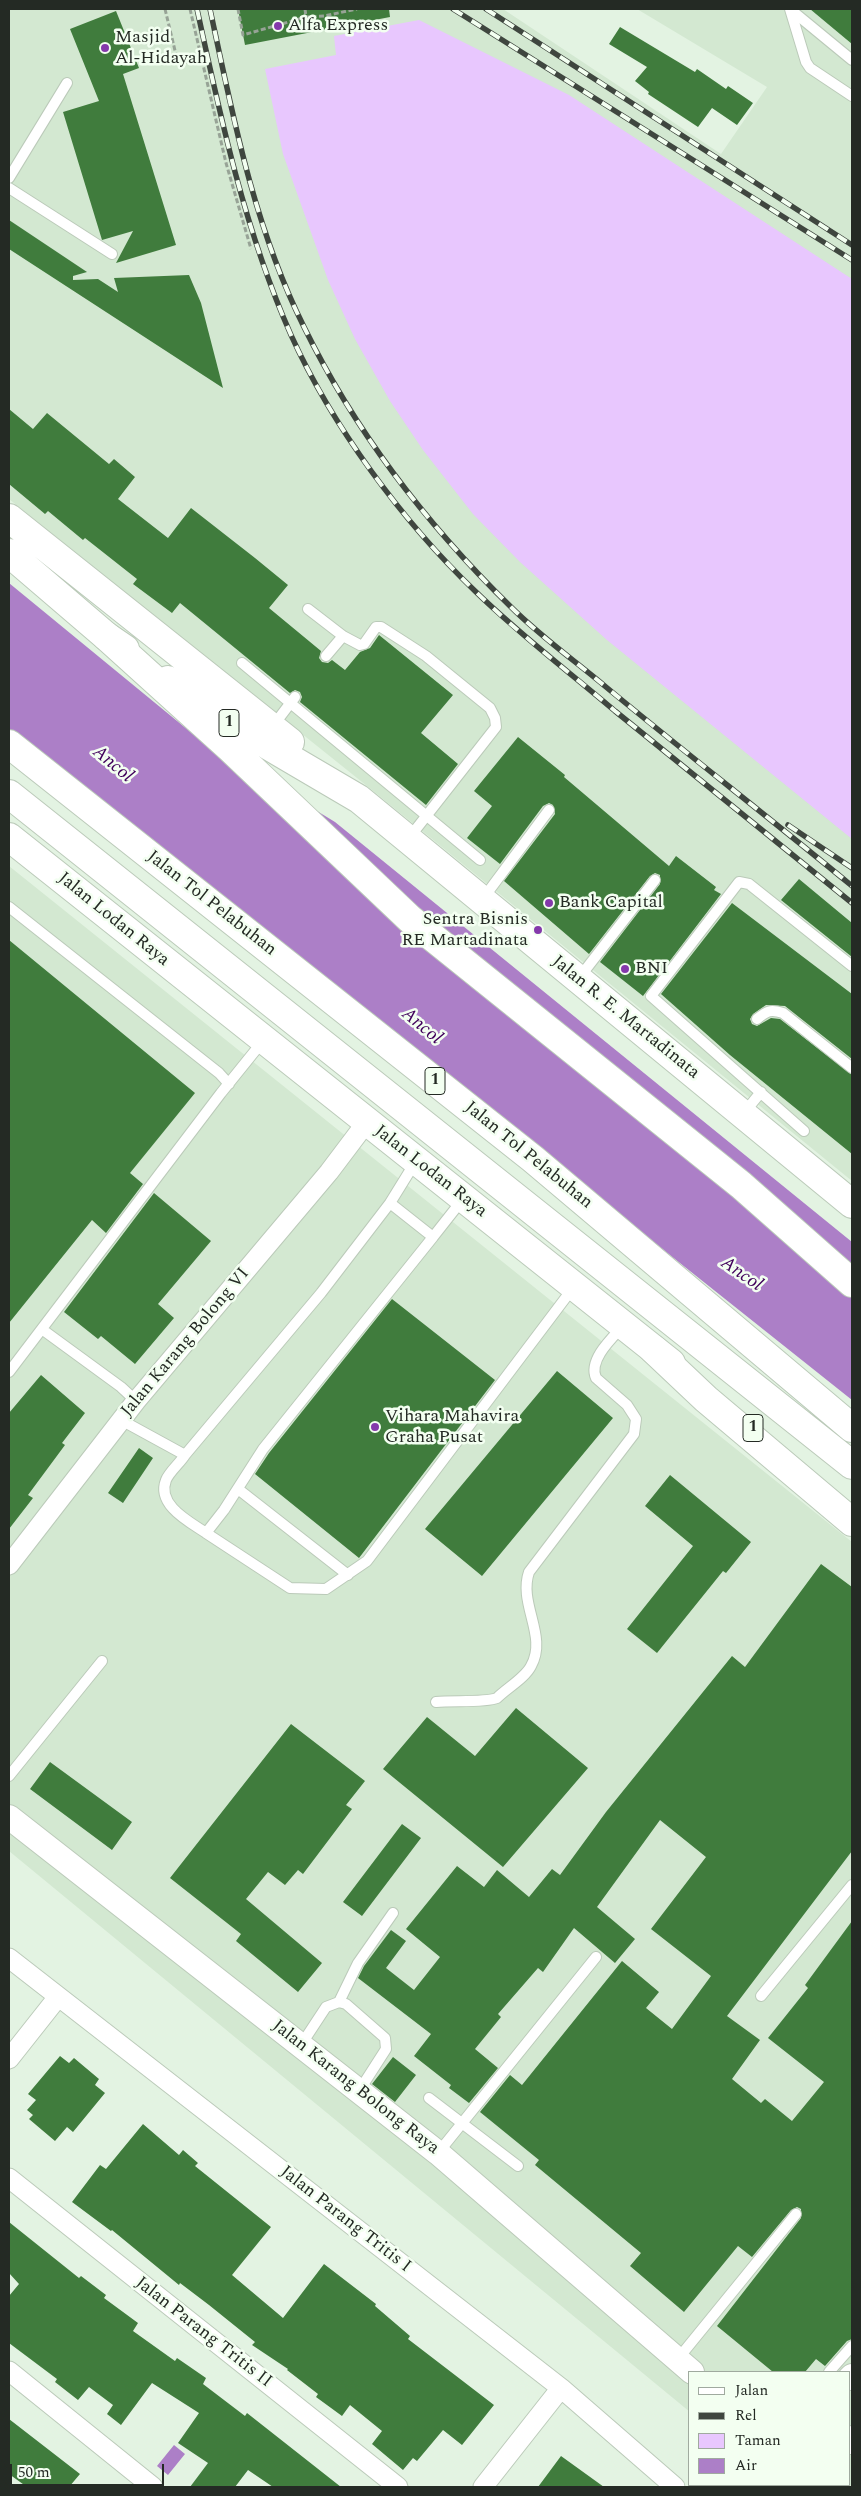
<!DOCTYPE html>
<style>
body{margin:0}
#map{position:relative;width:861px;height:2496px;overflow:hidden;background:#e3f3e2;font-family:Spectral,serif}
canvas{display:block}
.frame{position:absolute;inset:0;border:10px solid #242a24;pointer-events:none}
.legend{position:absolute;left:688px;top:2371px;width:162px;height:115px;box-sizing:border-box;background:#f3fff1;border:1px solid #a0aa9f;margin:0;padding:6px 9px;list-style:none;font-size:15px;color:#242a24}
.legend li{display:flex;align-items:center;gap:10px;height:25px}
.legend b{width:25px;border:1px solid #a0aa9f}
.scale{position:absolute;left:10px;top:2464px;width:154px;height:22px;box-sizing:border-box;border:2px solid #242a24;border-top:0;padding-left:6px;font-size:15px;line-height:18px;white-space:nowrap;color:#242a24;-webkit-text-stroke:4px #f3fff1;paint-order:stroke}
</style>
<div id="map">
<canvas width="861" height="2496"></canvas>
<div class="frame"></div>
<ul class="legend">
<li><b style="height:6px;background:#fff"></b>Jalan</li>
<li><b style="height:6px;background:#3f463f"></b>Rel</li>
<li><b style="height:14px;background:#e8c7fe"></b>Taman</li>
<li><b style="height:14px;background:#ac7fc7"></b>Air</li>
</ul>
<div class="scale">50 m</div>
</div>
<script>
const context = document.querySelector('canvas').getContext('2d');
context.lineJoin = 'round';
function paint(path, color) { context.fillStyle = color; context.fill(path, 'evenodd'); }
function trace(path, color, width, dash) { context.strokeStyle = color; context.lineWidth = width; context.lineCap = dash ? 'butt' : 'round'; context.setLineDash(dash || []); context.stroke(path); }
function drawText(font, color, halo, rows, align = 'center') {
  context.font = font + ' Spectral,serif'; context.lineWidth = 5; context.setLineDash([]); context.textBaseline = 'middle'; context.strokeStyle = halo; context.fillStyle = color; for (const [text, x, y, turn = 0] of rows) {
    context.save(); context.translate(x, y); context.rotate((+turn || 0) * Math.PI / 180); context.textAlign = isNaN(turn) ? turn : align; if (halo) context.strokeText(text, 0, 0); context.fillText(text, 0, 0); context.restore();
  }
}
const built = new Path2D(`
 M9 9H503L721 154 767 87 637 9H852V1181L367 786 9 499Z
 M9 866 852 1542V2487H781L778 2485H850V2372H690V2412L9 1851Z`);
const green = new Path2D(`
 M419 20 569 95 852 279V839L607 640 520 562 473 514 423 450 390 401 355 339 328 280 283 154 265 69 336 55 334 36Z`);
const water = new Path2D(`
 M9 583 199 739 335 822 852 1242V1400L9 729Z
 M174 2445 185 2454 168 2475 157 2466Z`);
const building = new Path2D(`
 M238 9H389L390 17 245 45Z
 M810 9H852V44Z
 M116 11 139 68 123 74 176 245 116 263 133 231 102 240 63 112 99 101 70 29Z
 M620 27 695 72 697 69 726 89 728 86 753 103 737 125 712 108 698 127 648 94 649 92 635 81 647 67 609 44Z
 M9 220 87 272 73 276V280L98 279 118 292 114 278 189 275 201 303 223 388 9 249Z
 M9 409 33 429 47 413 109 464 114 459 135 477 118 499 168 538 191 508 255 558 288 585 269 608 321 651 319 658 322 662 328 663 332 660 345 670 360 652 370 648 379 635 453 695 421 733 458 764 426 805 300 702 302 697 300 692 295 690 290 693 180 603 172 613 133 584 137 579 85 538 83 540 48 511 45 514 9 484Z
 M518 737 565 775 564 777 669 866 676 856 716 887 714 890 721 894 643 996 600 962 660 884V875L655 873 650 876 589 954 504 881 555 814 553 805 549 803 543 806 500 864 467 838 492 806 474 791Z
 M799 879 852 923V957L781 900Z
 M732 903 852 994V1059L785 1006 766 1005 753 1014 750 1019 752 1024 757 1026 771 1018 780 1019 852 1075V1154L730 1055 661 994Z
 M9 940 195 1093 130 1173 143 1184 106 1233 92 1220 9 1323Z
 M154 1193 211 1241 158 1304 174 1318 135 1364 101 1336 98 1339 64 1312Z
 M392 1299 495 1380 359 1558 255 1474 269 1453Z
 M557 1371 613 1418 482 1576 425 1529Z
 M41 1375 85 1413 62 1443 65 1445 28 1495 33 1498 9 1529V1413Z
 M139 1448 153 1458 123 1503 108 1493Z
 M670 1475 751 1542 726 1573 723 1571 657 1653 627 1629 693 1546 645 1506Z
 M821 1564 852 1587V1851L727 2016 760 2040 732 2079 761 2103 765 2099 792 2121 824 2082 768 2038 808 1988 805 1985 852 1921V2339L847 2341 825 2366 816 2359 805 2372H773L717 2326 801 2218V2209L797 2207 791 2210 752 2257 738 2246 684 2312 630 2266 641 2253 535 2165 539 2160 480 2112 510 2075 522 2085 622 1961 659 1992 646 2008 672 2029 711 1976 651 1929 706 1857 660 1820 597 1907 635 1939 615 1963 574 1928 543 1972 538 1968 498 2014 501 2017 475 2049 498 2068 469 2103 449 2088 451 2085 414 2056 431 2034 358 1978 364 1966 391 1930 406 1941 386 1968 414 1990 440 1957 406 1929 457 1866 484 1887 497 1870 529 1897 552 1869 560 1875 606 1812 732 1656 745 1667Z
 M516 1708 588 1768 503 1867 383 1769 427 1717 475 1756Z
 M291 1724 365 1781 346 1805 352 1809 303 1874 298 1870 285 1885 268 1872 246 1899 322 1963 298 1992 236 1941 241 1934 170 1878Z
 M50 1762 132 1822 112 1850 30 1789Z
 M402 1824 421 1838 362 1916 343 1902Z
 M60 2056 69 2063 74 2058 99 2079 95 2085 105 2093 73 2132 67 2127 55 2141 29 2119 33 2115 27 2110 36 2100 28 2094Z
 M393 2057 416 2075 395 2102 372 2084Z
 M143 2124 179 2155 183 2150 198 2163 195 2166 271 2227 232 2275 283 2318 324 2264 376 2304 375 2306 410 2336 408 2339 494 2405 462 2445 443 2430 417 2461 413 2458 403 2470 372 2444 382 2431 350 2405 342 2416 316 2397 318 2394 287 2370 288 2369 252 2345 255 2342 209 2305 180 2283 179 2285 112 2230 111 2231 72 2202 100 2165 106 2169Z
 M9 2222 79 2278 81 2276 106 2295 104 2298 138 2323 133 2331 175 2361 177 2358 206 2378 203 2384 245 2416 247 2413 341 2487H273L248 2470 235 2487H190L208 2463 178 2443 199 2413 152 2383 121 2425 107 2414 113 2405 89 2387 78 2400 55 2382 57 2379 9 2343V2296L19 2284 9 2273Z
 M9 2419 80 2474 69 2487H27L9 2474Z
 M561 2456 604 2487H538Z`);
const path = new Path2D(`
 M165 9 178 63 202 61
 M190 9 226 163 251 249
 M238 9 243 35 306 17 324 16 357 9
 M305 9 306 17`);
const service = new Path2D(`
 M790 9 806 62 810 68 852 96
 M790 9 852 60
 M9 178 67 83
 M9 188 112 254
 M308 609 343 636 360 645 364 644 376 627H381L426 656 490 708 495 718 496 727 409 838
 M326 656 343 636
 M242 663 480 860
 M273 726 295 697
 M482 900 549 810
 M9 907 219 1073 229 1084
 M579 978 655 880
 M757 1019C767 1011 770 1009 783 1013L852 1068
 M744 1113 761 1092
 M804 1131 651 996 739 882 749 884 852 966
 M390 1203 416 1161
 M433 1237 263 1449 224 1510 206 1533 290 1588 326 1589 367 1561 573 1288
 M43 1330 121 1387 136 1401
 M9 1372 221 1093 263 1041
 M121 1420 185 1455
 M238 1489 348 1575
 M206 1533C190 1522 156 1505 166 1480 169 1472 180 1463 185 1455L321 1293 390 1203 433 1237 463 1199
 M436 1702C452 1700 484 1703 497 1698 507 1688 525 1678 531 1666 548 1636 518 1604 529 1572L634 1434 636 1419 627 1405 596 1378C588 1360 612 1338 623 1326
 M9 1776 102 1661
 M761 1996 852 1885
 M339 2002 346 2004 385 2038 386 2049 359 2091
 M301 2045 326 2007 339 2002 358 1963 393 1913
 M429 2098 518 2166
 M438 2153 596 1957
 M677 2360 796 2214
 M829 2372 852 2346`);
const minor = new Path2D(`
 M9 1565 136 1401 329 1172 366 1123
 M9 1958 561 2388 675 2487
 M9 2059 58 1997
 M9 2178 398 2487
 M9 2371 153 2487
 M483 2487 561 2388
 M761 2487 762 2485`);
const tertiary = new Path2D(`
 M9 1817 438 2153 692 2372
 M850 2378 852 2376
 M850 2442 852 2438
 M779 2487 780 2485
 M812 2487 816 2485`);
const trunk = new Path2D(`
 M9 518 290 742
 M9 553 106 636 125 649
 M168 680 228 722 359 799 852 1204
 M9 837 671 1363`);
const motorway = new Path2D(`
 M106 636 230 748 410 919 741 1185 852 1283
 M9 744 533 1159 852 1428
 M9 794 852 1465
 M653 1349 706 1399 852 1522`);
const rail = new Path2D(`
 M197 9C221 120 245 231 291 335 332 426 403 522 475 591 519 634 568 671 615 711 694 775 773 839 852 903
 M210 9C233 117 254 227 304 327 356 433 427 525 511 607 540 636 575 661 606 687 687 754 771 819 852 886
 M453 9 852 260
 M486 9 852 245
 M788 825 852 868`);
const markers = [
 [278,26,5,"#8439ab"],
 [105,48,5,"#8439ab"],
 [549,903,5,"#8439ab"],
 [538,930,5,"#8439ab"],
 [625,969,5,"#8439ab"],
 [375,1427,5,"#8439ab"]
];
const shields = [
 [229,723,20],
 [435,1081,20],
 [753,1428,20]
];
const shieldNames = [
 ["1",229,723],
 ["1",435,1081],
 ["1",753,1428]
];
const poiNames = [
 ["Alfa Express",288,26],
 ["Masjid",115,38],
 ["Al-Hidayah",115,59],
 ["Bank Capital",559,903],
 ["Sentra Bisnis",528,920,"right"],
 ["RE Martadinata",528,941,"right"],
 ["BNI",635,969],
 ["Vihara Mahavira",385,1417],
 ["Graha Pusat",385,1438]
];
const streetNames = [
 ["Jalan Tol Pelabuhan",211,904,38],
 ["Jalan Lodan Raya",113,920,39],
 ["Jalan R. E. Martadinata",625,1018,39],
 ["Jalan Tol Pelabuhan",528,1156,39],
 ["Jalan Lodan Raya",430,1172,38],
 ["Jalan Karang Bolong VI",186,1343,-50],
 ["Jalan Karang Bolong Raya",355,2088,38],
 ["Jalan Parang Tritis I",345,2220,38],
 ["Jalan Parang Tritis II",203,2333,38]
];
const waterNames = [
 ["Ancol",112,765,40],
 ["Ancol",421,1027,40],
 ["Ancol",741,1275,35]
];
paint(built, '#d3e8d1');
paint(green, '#e8c7fe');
paint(water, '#ac7fc7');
paint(building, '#407c3d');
trace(service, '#bbcab9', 12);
trace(minor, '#bbcab9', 21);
trace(tertiary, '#bbcab9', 26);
trace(trunk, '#bbcab9', 30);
trace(motorway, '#bbcab9', 30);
trace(path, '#97a396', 3, [5, 2.5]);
trace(service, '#fff', 10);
trace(minor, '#fff', 19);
trace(tertiary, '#fff', 24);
trace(trunk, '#fff', 28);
trace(motorway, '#fff', 28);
trace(rail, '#3f463f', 5.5);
trace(rail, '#f3fff1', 4, [11]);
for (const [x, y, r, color] of markers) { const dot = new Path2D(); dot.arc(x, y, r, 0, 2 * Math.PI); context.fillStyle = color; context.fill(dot); trace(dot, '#f3fff1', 2); }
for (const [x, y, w] of shields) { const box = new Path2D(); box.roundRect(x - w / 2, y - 13.5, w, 27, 4); context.fillStyle = '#f3fff1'; context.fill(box); trace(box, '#242a24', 1); }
drawText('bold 16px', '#242a24', null, shieldNames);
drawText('18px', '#242a24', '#f3fff1', poiNames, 'left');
drawText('18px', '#242a24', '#f3fff1', streetNames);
drawText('italic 19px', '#40005b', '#f3fff1', waterNames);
</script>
